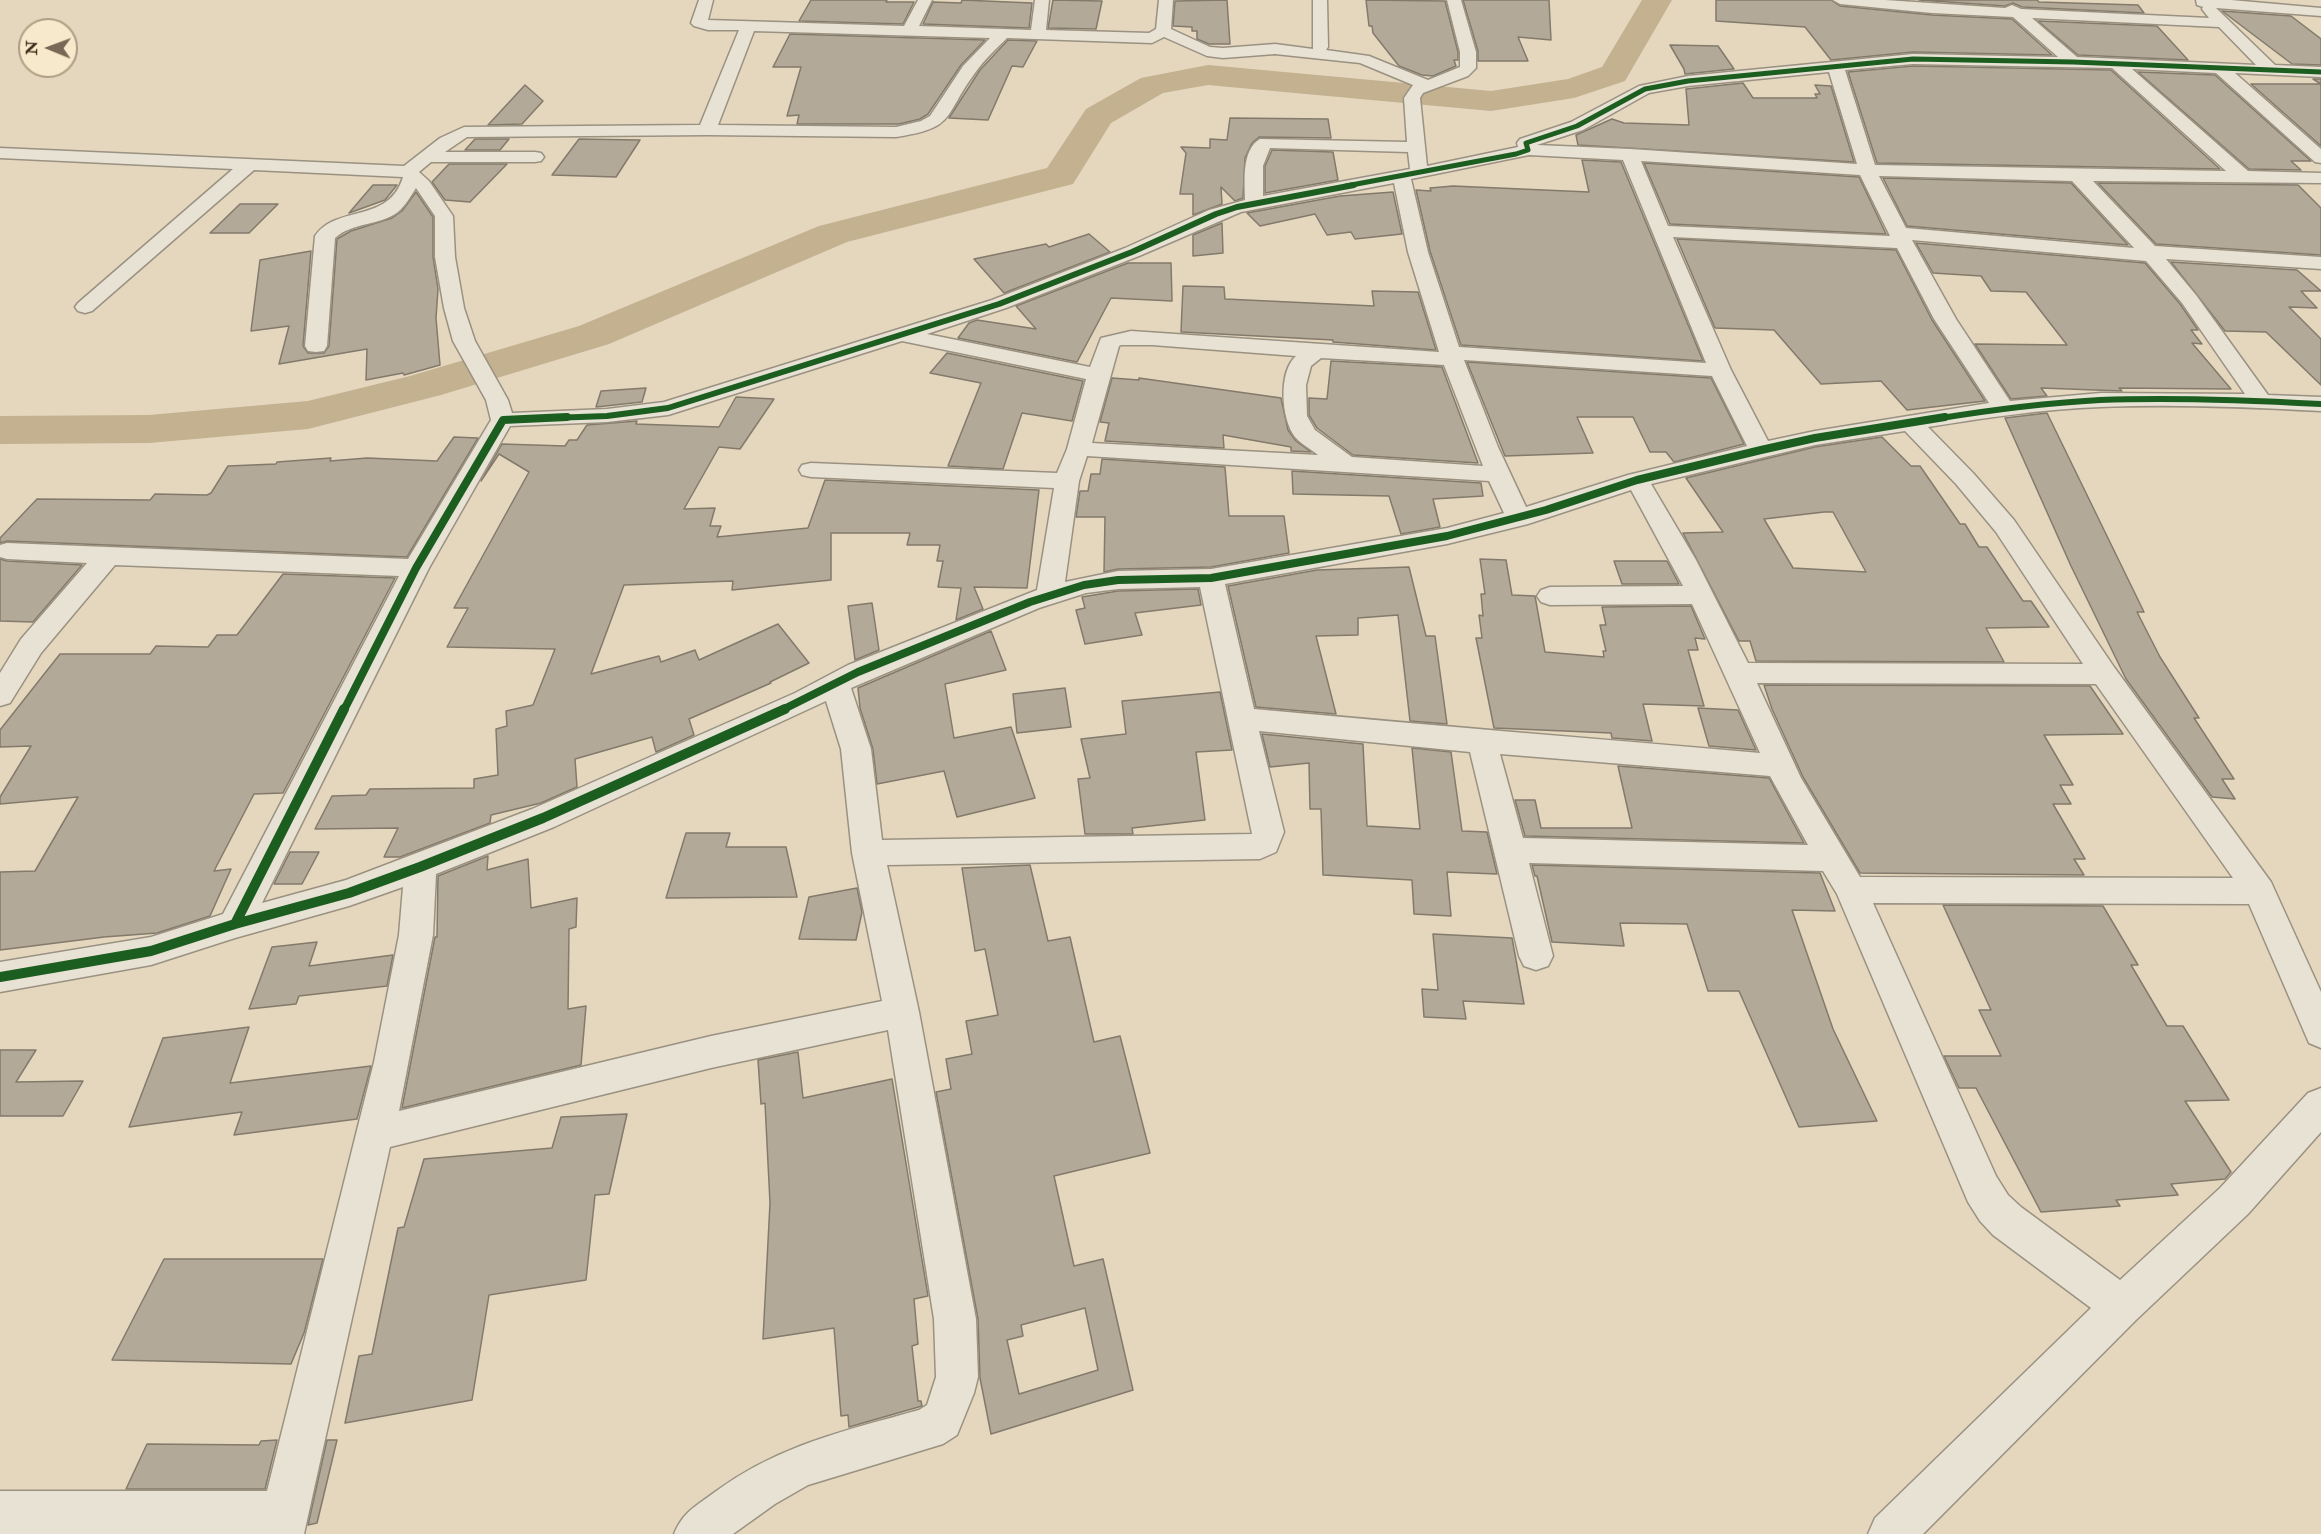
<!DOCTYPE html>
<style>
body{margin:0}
#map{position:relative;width:2321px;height:1534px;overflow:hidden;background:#e4d7be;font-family:"IM FELL Double Pica",serif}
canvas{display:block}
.north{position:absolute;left:18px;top:18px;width:60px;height:60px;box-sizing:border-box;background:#f7e9cb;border:2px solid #ad9e85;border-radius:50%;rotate:271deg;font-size:16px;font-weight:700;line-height:24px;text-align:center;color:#3e2d1c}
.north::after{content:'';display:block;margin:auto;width:21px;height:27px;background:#786855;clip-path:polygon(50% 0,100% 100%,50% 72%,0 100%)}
</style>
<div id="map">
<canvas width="2321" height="1534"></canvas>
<div class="north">N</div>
</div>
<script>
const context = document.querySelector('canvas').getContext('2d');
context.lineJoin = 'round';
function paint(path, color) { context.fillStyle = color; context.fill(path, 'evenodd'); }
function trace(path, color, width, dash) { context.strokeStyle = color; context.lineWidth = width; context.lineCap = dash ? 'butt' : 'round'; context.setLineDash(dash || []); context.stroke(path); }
const river = new Path2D(`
 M1642 0H1672L1625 81 1574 98 1491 111 1208 85 1163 93 1111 123 1073 184 847 242 609 344 441 395 308 429 149 443 0 444V416L149 415 308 401 410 376 579 326 819 226 1047 168 1086 109 1141 78 1208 65 1491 91 1568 79 1602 67Z`);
const building = new Path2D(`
 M811 0H887L886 2H914L903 24 799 21Z
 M962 0 1032 3 1029 28 923 24 933 2 961 3Z
 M1053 0 1102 1 1096 29 1048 28Z
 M1227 0 1230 44H1209L1197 39V31H1192V27L1173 26 1175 1Z
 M1366 0 1445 1 1458 52V60H1454L1456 66 1433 76 1422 75 1399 66 1373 33 1372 26H1369Z
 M1463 0H1549L1551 40 1518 37 1528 61H1478V51Z
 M1716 0H1831L1840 6 1932 15 2012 19 2052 55 1913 52 1831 60 1805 27 1716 21Z
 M1919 0H2037L2039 2 2138 5 2144 13 2022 7 2013 3 2005 6Z
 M2222 11 2291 16 2321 39V65L2292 64Z
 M2038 21 2157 26 2188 60 2078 55Z
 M790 34 985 40 961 65 928 114 920 119 899 124H797L799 115 787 116 801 67H773Z
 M1008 40 1037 41 1023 67 1012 66 988 120 949 118 980 70Z
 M1670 45 1718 46 1734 69 1685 74 1684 69Z
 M1913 66 2111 70 2220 169 1877 163 1848 72Z
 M2138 72 2215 75 2311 161H2291L2301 170 2249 169Z
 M2313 79H2321V146L2251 84H2321Z
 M1743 83 1753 98H1817L1815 94H1820L1815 85 1831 86 1854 162 1578 145 1576 135 1612 119 1624 123 1689 125 1686 89Z
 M525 85 543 101 522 124 488 125Z
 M1230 118 1328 119 1331 138 1259 137 1252 143 1245 158 1243 198 1235 201 1221 187 1222 204 1193 215V194H1180L1186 153 1181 147 1210 148V139L1227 140Z
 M475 139H509L500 150H465Z
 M579 139 640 140 616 177 552 175Z
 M1272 150 1333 152 1338 180 1265 193V166Z
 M1582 160 1621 162 1703 361 1461 345 1430 251 1416 190 1431 191 1430 188 1453 186 1589 192Z
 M1644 163 1859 177 1886 234 1670 224Z
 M449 164H507L470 202 445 200 432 182Z
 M1883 178 2071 183 2128 245 1907 226Z
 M2098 183 2298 185 2321 208V255L2156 244Z
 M373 185H397L385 200 349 213Z
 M416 192 433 217V257L438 289 436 318 440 365 404 375 403 373 366 380 367 349 279 364 289 326 251 331 260 260 311 251 303 346 308 353H324L329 346 337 239 351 231 392 218 402 211Z
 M1393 192 1402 234 1355 239 1351 232 1327 235 1315 214 1260 226 1247 213 1340 196Z
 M240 204H278L249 233H210Z
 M1222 223 1223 253 1193 256V235Z
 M1089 234 1110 252 1004 293 974 259 1046 244 1049 247Z
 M1677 239 1896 250 1932 320 1985 401 1907 410 1881 381 1821 384 1774 330 1715 328Z
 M1916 243 2145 263 2180 304 2198 330H2191L2202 344 2192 343 2231 389 2119 388 2122 391 2041 388 2047 396 2011 399 1975 344 2067 345 2026 292 1991 291 1981 276 1933 273Z
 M2171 262 2297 270 2321 291H2301L2317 308 2289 307 2321 339V385L2266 332 2225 331Z
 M1128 263H1171L1172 301 1111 298 1077 362 958 338 969 323 977 320 1036 329 1016 306Z
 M1183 286 1224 287 1225 299 1374 306 1372 291 1418 292 1436 350 1333 342V340L1181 332Z
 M947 353 1083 381 1072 421 1022 413 1003 469 948 466 981 383 930 373Z
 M1331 361 1442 367 1478 463 1353 455 1317 428 1309 415V398L1327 399Z
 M1467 362 1711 378 1744 444 1674 462 1666 452H1650L1633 417H1577L1593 453 1505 456Z
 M1112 378 1139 380V378L1281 398 1288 430 1296 441 1311 452 1291 451V447L1223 435 1224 448 1105 441 1109 423 1100 422Z
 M646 388 642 402 596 407 601 391Z
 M736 397 774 399 740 449 719 447 684 509 715 508 710 526H721L717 537 808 528 825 480 1039 490 1027 588 974 587 983 609 956 620 961 588 938 587 943 561H937L940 545H907L910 533H831V580L732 590 733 581 624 585 591 674 659 656 661 662 695 650 699 660 778 624 809 663 770 682 771 683 689 719 694 735 656 752 652 737 575 759 577 787 541 803 491 815 490 823 400 857H384L398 828 315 829 332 796 366 795 370 789 474 788V779L498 775 496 729 507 726 506 711 533 705 555 649 447 647 468 608H454L529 472 499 454 481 481 502 444 565 446 569 440H577L587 425 637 421 636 424 719 427Z
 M2047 413 2144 612H2137L2160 657 2199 718H2194L2234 779H2222L2235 799 2212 797 2126 679 2071 566 2005 418Z
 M454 437 478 438 407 557 7 541 0 543V538L37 499 150 500 155 494 207 495 211 493 228 466 276 464 277 462 331 458 330 461 367 458 437 461Z
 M1882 437 1911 466H1920L1960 524H1965L1979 547H1987L2023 601H2031L2049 627 1986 628 2004 662 1756 661 1750 641H1739L1683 533 1723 532 1686 478 1815 447ZM1824 512H1833L1866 572 1793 568 1764 519Z
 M1102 459 1225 467 1229 516H1284L1289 553 1211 567 1118 569 1104 572 1105 517H1076L1080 491H1088L1091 474H1100Z
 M1292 471 1481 483 1483 496 1433 499 1440 527 1401 534 1389 496 1293 494Z
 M0 559 7 561 82 565 33 622 0 621Z
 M1480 559 1506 560 1512 595 1535 596 1545 652 1604 657 1603 651H1606L1600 625H1606L1602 607 1691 606 1705 639 1695 638 1698 650H1688L1704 706 1643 704 1652 741 1612 738 1611 733 1494 728 1476 638H1482L1479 615 1483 616 1481 594H1485Z
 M1614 561H1667L1679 584H1622Z
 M1409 567 1426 636H1435L1447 724 1410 721 1398 615 1358 618V635L1316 636 1336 714 1256 707 1228 586 1317 570Z
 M283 574 395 578 283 793 254 794 214 871 231 869 210 916 157 933 104 937 0 950V872L35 871 78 797 0 804V797L31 746 0 747V730L60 654H150L156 646 208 647 217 635H237Z
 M1198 589 1201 605 1135 613 1142 635 1085 644 1076 610 1085 608 1082 597 1118 591Z
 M872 603 879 650 855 660 848 606Z
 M991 631 1006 670 945 684 954 738 1011 727 1035 798 957 817 944 771 877 784 873 749 860 708 858 688Z
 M1764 685 2090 686 2123 734 2044 735 2073 785H2060L2071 804H2053L2085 859H2074L2084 875 1860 873 1803 777 1772 709Z
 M1065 688 1071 727 1017 733 1013 694Z
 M1220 692 1232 750 1196 752 1205 820 1132 828 1133 834H1085L1078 779 1090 778 1081 739 1126 734 1122 701Z
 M1698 708 1738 710 1756 750 1709 746Z
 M1262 734 1363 744 1367 826 1420 829 1412 748 1451 752 1462 831 1487 832 1497 874 1447 872 1451 916 1414 914 1412 880 1323 875 1321 809H1310L1309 763 1270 767Z
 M1618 766 1769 778 1804 843 1525 836 1515 800H1535L1541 828H1632Z
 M686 833H730L726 847H786L797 897 666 898Z
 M290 852H319L302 884H274Z
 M488 856 487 870 528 859 531 908 577 898 576 927 569 929 568 1009 586 1006 581 1065 402 1108 435 937H437L438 876Z
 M1030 865 1048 941 1070 937 1094 1042 1120 1036 1150 1153 1054 1176 1074 1266 1103 1259 1133 1390 991 1434 980 1378 978 1319 936 1092 951 1089 946 1059 972 1054 966 1021 998 1015 985 949 975 951 962 868ZM1085 1308 1098 1370 1019 1394 1007 1340 1023 1336 1021 1325Z
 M1532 865 1820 873 1835 911 1792 910 1833 1029 1877 1121 1799 1127 1739 991H1708L1687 924 1620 923 1624 946 1552 942 1537 876H1535Z
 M857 888 862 912 856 940 799 939 809 897Z
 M1943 905 2103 906 2138 965H2131L2167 1026H2183L2229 1100 2185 1101 2231 1172 2225 1179 2171 1184 2178 1195 2116 1200 2120 1206 2041 1212 1976 1088H1959L1944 1056H2001L1979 1010H1991Z
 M1433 934 1512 938 1524 1004 1463 1001 1466 1019 1424 1017 1422 989 1438 990Z
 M317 942 309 966 393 955 387 986 299 996 296 1004 249 1009 272 947Z
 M249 1027 230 1083 371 1066 357 1119 234 1135 242 1112 129 1127 163 1038Z
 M0 1050H36L16 1082 83 1081 63 1116H0Z
 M798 1052 803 1098 892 1079 928 1296 914 1299 918 1344 912 1346 918 1401H921L922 1406 849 1427 848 1415 841 1416 834 1328 763 1339 770 1203 765 1103 761 1104 758 1060Z
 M627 1114 609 1194 595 1195 586 1280 489 1295 472 1400 345 1423 359 1356 372 1354 398 1228 404 1227 424 1159 552 1148 561 1117Z
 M164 1259H323L304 1333 291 1364 112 1360Z
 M277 1440 265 1489H126L147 1444 259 1445 261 1441Z
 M327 1440H337L317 1523 308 1525Z`);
const minor = new Path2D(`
 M699 0H713L708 20 904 26 918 0H932L919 26 1031 30 1035 0H1049L1046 30 1149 33 1156 29 1159 0H1173L1171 29 1210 47 1223 48 1275 44 1313 49V0H1327L1328 47 1326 50 1369 56 1428 80 1460 67V52L1447 0H1461L1476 52V68L1468 76 1423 93 1420 98 1427 166 1518 147 1517 143 1520 139 1571 122 1639 86 1688 76 1913 54 2058 57 2013 17 1932 13 1840 4 1833 0H1885L2005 8 2012 5 2021 9 2209 18 2202 9 2203 7 2197 5 2196 0H2231L2321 8V16L2216 8 2275 65 2321 67V77L2235 73 2321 149V163L2315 162 2216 73 2132 69 2248 171 2321 173V183L2093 181 2155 246 2321 257V269L2166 259 2196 295 2268 395 2321 397V411C2248 407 2174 404 2101 407 2043 409 1985 418 1928 427L1974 474 2014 520 2114 667 2271 882 2321 992V1048L2309 1043 2249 904 1873 903 1996 1176 2008 1195 2021 1207 2120 1280 2220 1188 2308 1093 2321 1088V1132L2248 1214 2136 1320 1923 1534H1868L1875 1518 2091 1308 1993 1235 1980 1221 1968 1202 1837 894 1823 871 1529 863 1553 956 1548 966 1536 970 1524 966 1519 956 1470 752 1259 731 1284 832 1276 852 1260 859 887 865 919 1012 976 1319 978 1377 974 1393 957 1435 943 1444 808 1485 775 1504 733 1534H674C683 1512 696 1506 715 1492 779 1445 844 1431 919 1410L927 1405 936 1377 934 1319 888 1030 711 1068 390 1147 304 1534H0V1491H267L374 1062 399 935 403 887 349 906 235 938 151 965 0 992V962L151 937 223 914 399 576 115 565 41 653 10 703 0 706V673L21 639 87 563 7 559 0 557V545L7 543 408 559 491 420 486 400 453 341 444 308 435 257V216L416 188C411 196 405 206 398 212 379 226 353 222 335 238L327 346 324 351 316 352 308 351 305 346 315 236C337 204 389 224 403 177L254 170 92 311 85 313 78 311 75 307 78 303 233 169 0 158V148L404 166 440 138 464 127 700 125 739 30H708L694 26 691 23ZM2032 18 2219 27 2256 65 2077 57ZM754 31 990 38 963 66 930 116 921 121 896 127 718 125ZM1164 37 1207 56 1223 58 1275 54 1360 63 1413 85 1404 98 1407 142 1260 139C1241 150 1245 182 1245 200L1209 210 1125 248 992 300 664 402 607 409 512 413 508 400 475 341 464 308 455 257 453 216 429 181 419 172 431 162H535L541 161 544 157 541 153 535 152H445L467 137 707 135 896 137C957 128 943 116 975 73 984 60 996 49 1007 38L1152 43ZM1913 64 2112 68 2226 171 1875 165 1845 70ZM1829 72 1857 164 1630 149 1537 145 1583 130 1649 93 1688 86ZM1270 148 1408 152 1410 169 1263 196V166ZM1529 155 1623 160 1706 363 1459 347 1428 252 1411 179ZM1641 161 1860 175 1890 236 1668 226ZM1879 176 2072 181 2134 248 1906 228ZM1394 183 1408 252 1439 352 1131 331 1101 338 1090 367 927 334 1006 308 1139 256 1241 212ZM1673 237 1897 248 1934 319 1989 403 1815 431 1768 441 1731 370ZM1912 240 2146 261 2182 303 2245 394 2101 393 2010 401 1956 319ZM902 341 1086 379 1067 449 1057 473 811 463 802 465 799 470 802 475 811 477 1054 488 1037 590 848 665 795 693 532 809 346 880 262 903 429 568 510 426 607 422 668 415ZM1121 345H1152L1296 356C1278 372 1281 419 1295 437 1301 444 1311 449 1318 455L1092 443 1119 346ZM1321 358 1444 365 1483 466 1352 457 1315 430 1307 416 1306 385 1311 366ZM1464 360 1712 376 1747 446 1628 475 1526 507 1498 447ZM1905 431 1956 484 1996 532 2083 664 1748 663 1696 560 1651 484 1815 445ZM1087 456 1489 481 1504 513 1447 528 1211 569 1118 571 1065 582 1079 481ZM1631 490 1683 586 1550 587 1541 590 1537 596 1541 602 1550 605 1692 604 1760 753C1591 738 1423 725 1254 709L1225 584 1447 544 1528 524ZM1200 587 1252 834 882 840 871 749 851 688 1039 608 1086 593 1118 589ZM1757 683 2096 684 2233 878 1860 877 1801 778ZM826 701 841 749 852 853 882 1001 711 1036 399 1111 433 935 436 874 554 827ZM1500 754 1770 776 1808 845 1523 838Z`);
const cyclewayFar3 = new Path2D(`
 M1346 186 1516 154 1528 150 1526 143 1577 126 1645 89 1688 81 1913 59 2073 62 2321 72`);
const cyclewayFar2 = new Path2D(`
 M524 419 607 416 668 408 999 304 1132 252 1216 214 1237 207 1354 185
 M1935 419C1990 410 2045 403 2100 400 2173 397 2248 400 2321 404`);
const cyclewayFar1 = new Path2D(`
 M344 710 416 568 503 420 567 417
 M782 710 858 672 1030 602 1084 585 1118 580 1211 578 1447 536 1546 510 1637 480 1761 450 1815 438 1945 417`);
const cycleway = new Path2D(`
 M235 924 349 893 420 867 543 818 785 709
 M0 977 151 951 235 924 344 709`);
paint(river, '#c3b190');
paint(building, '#b3a998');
trace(building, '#837a6b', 1.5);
trace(minor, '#9a9181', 3);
paint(minor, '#e8e2d5');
trace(cyclewayFar3, '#1b5e20', 5);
trace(cyclewayFar2, '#1b5e20', 6);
trace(cyclewayFar1, '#1b5e20', 8);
trace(cycleway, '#1b5e20', 10);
</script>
